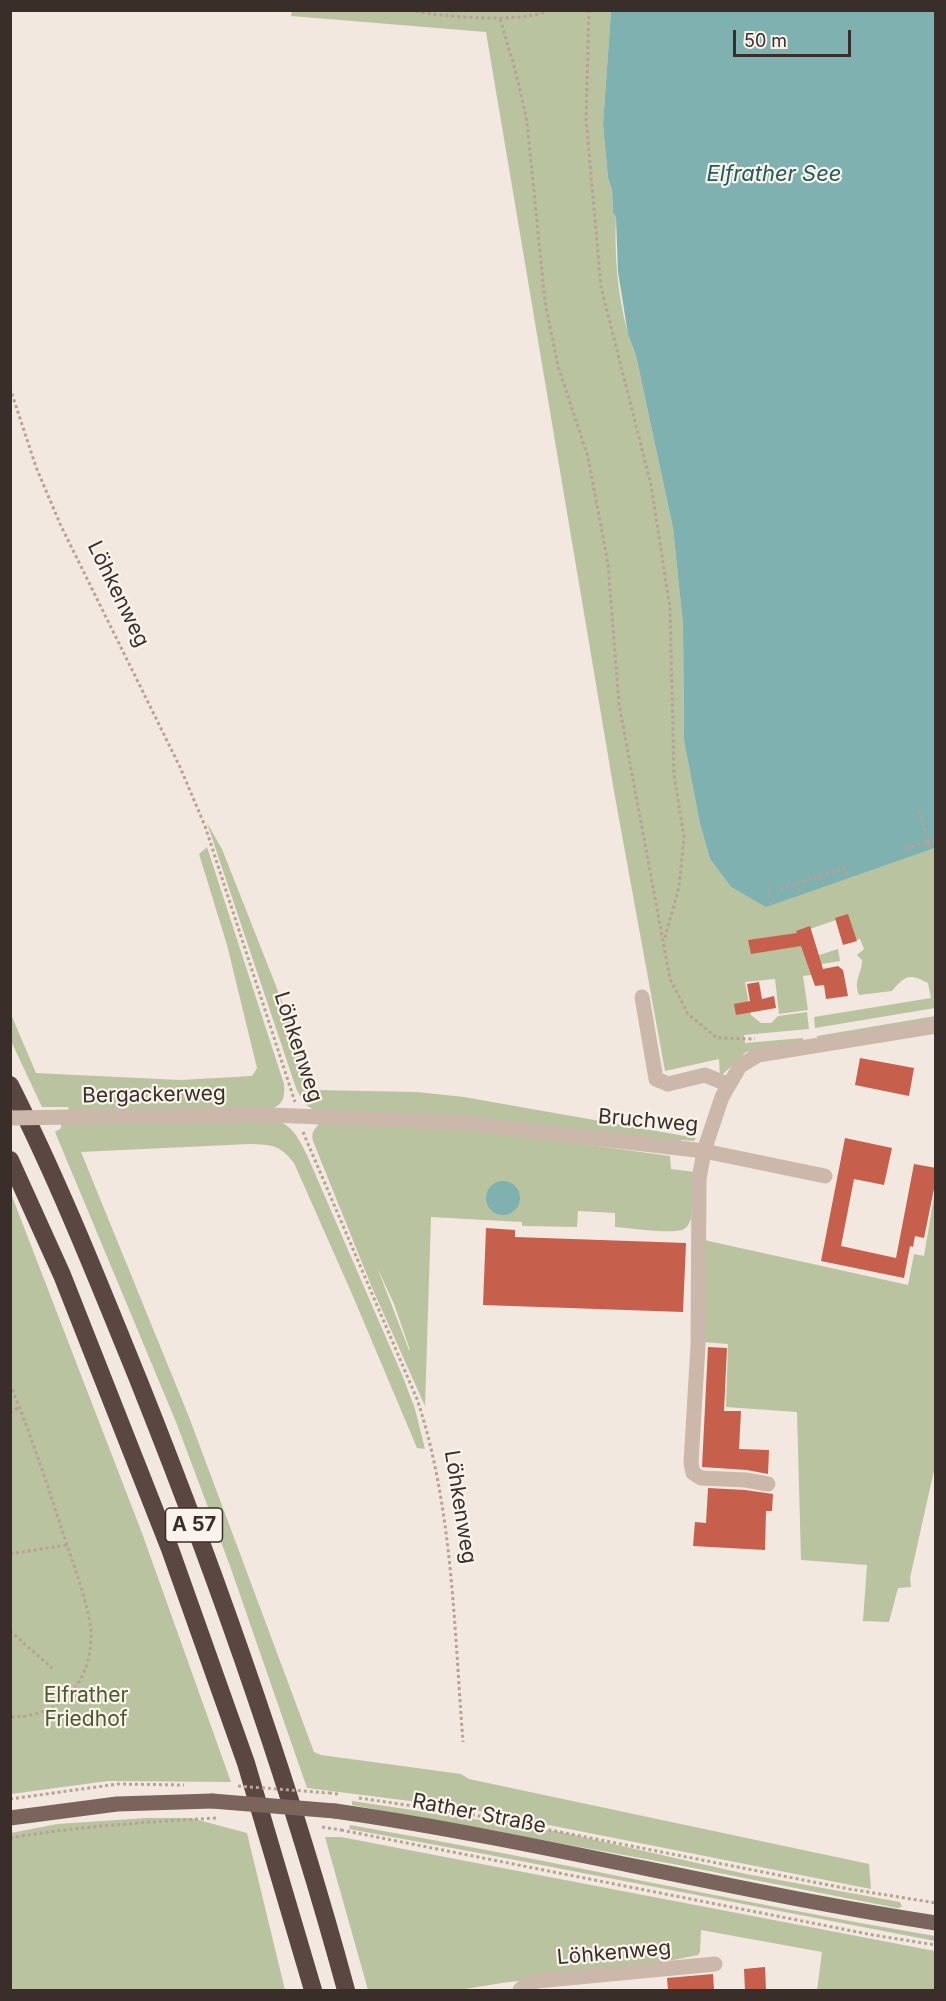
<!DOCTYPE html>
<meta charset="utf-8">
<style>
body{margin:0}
#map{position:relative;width:946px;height:2001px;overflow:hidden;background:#f3e8e0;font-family:Inter,sans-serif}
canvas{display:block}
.frame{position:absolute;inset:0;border:12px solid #3a2e2a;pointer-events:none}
.scale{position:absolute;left:733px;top:30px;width:118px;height:27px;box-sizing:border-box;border:3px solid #3a2e2a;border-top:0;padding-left:8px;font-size:18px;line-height:21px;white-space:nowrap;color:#3a2e2a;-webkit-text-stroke:4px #faf3ec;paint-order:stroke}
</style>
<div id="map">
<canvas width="946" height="2001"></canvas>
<div class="frame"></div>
<div class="scale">50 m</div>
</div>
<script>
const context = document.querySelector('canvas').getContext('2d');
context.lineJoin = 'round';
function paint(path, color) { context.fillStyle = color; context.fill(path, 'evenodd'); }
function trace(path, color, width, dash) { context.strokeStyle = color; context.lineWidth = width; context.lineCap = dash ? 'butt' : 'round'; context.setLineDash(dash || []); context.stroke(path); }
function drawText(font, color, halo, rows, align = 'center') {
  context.font = font + ' Inter,sans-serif'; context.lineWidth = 4.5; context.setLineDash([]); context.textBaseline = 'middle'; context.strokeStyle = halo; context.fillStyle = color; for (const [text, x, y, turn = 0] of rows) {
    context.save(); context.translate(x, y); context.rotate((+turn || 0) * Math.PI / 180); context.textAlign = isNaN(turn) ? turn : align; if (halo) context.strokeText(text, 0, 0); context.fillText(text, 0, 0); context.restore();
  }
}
const green = new Path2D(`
 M292 10 611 11 603 124 608 178 612 190 613 213 616 217C614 263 619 313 636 356L673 528 683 625 684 741 700 824 710 859 731 887 766 906 935 848V1008L815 1028 814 1017 931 998 928 983C910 973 905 975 892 991L859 995C853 980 862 974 862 960L857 955 864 949 860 939 845 943 836 920 810 929 819 955 838 949 840 961 822 964V970L819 974 803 976 808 1010 779 1014 775 979 745 982 751 1015 761 1023H771L778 1016 807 1012 809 1029 744 1035 745 1043 803 1038 804 1045 746 1052 720 1077 719 1059 665 1071 615 797 486 32 291 16Z
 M207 823 222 849 317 1090 417 1092 464 1097 696 1138 694 1141 682 1140 675 1143 314 1110 306 1105 297 1091Z
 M207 847 284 1084C285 1098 283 1106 269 1109L69 1110 68 1107H42L11 1041 10 1012 36 1073 180 1080 252 1076 257 1068 227 945 199 854Z
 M935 1016V1023L818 1043 817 1036Z
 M276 1120C293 1126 299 1139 307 1155L403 1377 415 1409 425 1449 417 1448 352 1294 294 1163C279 1144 272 1145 249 1144L81 1152 189 1417 314 1752 321 1755 461 1774 469 1779 869 1864 871 1889 458 1807 307 1788 230 1566 176 1422 55 1132 61 1128V1123Z
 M320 1123 474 1129 670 1156 671 1169 695 1172 691 1219C689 1224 687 1228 682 1230 669 1234 630 1228 615 1227V1213L578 1211 577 1227 522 1226V1222L431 1217 425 1406 373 1290 313 1141C311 1133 314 1129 320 1123ZM377 1267 394 1304 410 1350H409Z
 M935 1190V1466L910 1578 911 1587 898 1588 889 1622 863 1621 867 1565 801 1560 797 1412 726 1407 728 1344 702 1342 704 1240 908 1285 914 1254 924 1256Z
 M10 1191 142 1533 231 1782 108 1781 11 1794Z
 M352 1801 560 1832 746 1874 900 1902 902 1907 897 1908 673 1864 352 1805Z
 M146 1818H191L247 1833 285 1990H11V1833L57 1824Z
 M350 1825C546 1859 740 1903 935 1936V1941L479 1853 349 1829Z
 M325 1837H341L935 1951V1990H817L822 1952 701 1930 700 1952 698 1955 649 1965 502 1983 459 1990H368Z`);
const water = new Path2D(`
 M611 11H935V848L766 907 731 887 710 859 700 824 684 741 683 625 673 528 636 356 628 334 618 272 616 217 613 213 612 190 608 178 603 124Z
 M486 1198a17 17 0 1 1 34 0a17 17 0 1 1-34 0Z`);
const building = new Path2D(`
 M848 914 857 941 843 945 835 918Z
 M810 926 823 969 838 966 843 970 848 996 826 999 824 985 815 986 801 946 751 954 748 940 797 933 796 931Z
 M759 982 762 999 774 996 776 1008 736 1015 734 1004 750 1001 747 984Z
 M860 1058 914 1068 909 1096 855 1085Z
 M845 1138 892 1148 884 1185 854 1179 841 1246 896 1258 914 1164 936 1168V1179L924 1238 915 1236 913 1247 910 1246 904 1278 821 1261Z
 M486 1228 515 1230V1237L686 1243 683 1312 483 1305Z
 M708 1347 727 1348 724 1411H741L739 1449 769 1450 768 1474 747 1470 702 1467Z
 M708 1488 745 1490 773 1494 772 1511H766L765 1550 693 1546 695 1522 706 1523Z
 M765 1967 766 1990H745L744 1969Z
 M713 1974 714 1990H668L667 1978Z`);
const path = new Path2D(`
 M410 10C439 17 523 24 549 10
 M589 10 586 118 601 287 651 485 670 608 674 775 684 837 679 887 664 941
 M500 19 516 73 527 122 545 302 558 366 588 457 608 564 619 704 670 979 688 1014 717 1038 755 1039
 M10 388 36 467 61 526 180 767 205 826 295 1102
 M919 811 928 842 936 840
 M906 848 928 842 931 849
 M820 875 824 886
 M796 883 800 894
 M769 889 771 905
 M780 889 844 868 848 878
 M303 1132 417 1399C453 1507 454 1629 463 1742
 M10 1384C32 1437 50 1493 68 1548 76 1572 93 1617 91 1641 88 1688 57 1717 10 1717
 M10 1413 19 1407
 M10 1554 67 1545
 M10 1631 52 1668
 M329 1793 338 1794
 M359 1798 474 1815 849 1889 936 1903
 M10 1799 118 1784 184 1785
 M341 1830 873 1935 936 1945
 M10 1838C79 1826 147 1822 216 1818`);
const minor = new Path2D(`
 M642 997 656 1079 668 1084 705 1075 729 1085
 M74 1117 272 1115 465 1123 704 1151 722 1097 740 1066 758 1055 936 1026
 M768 1484 746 1480 701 1478 693 1473 691 1463 698 1345 699 1179 704 1151 825 1176
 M520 1990 523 1987 537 1981 715 1964`);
const major = new Path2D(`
 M335 1811C536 1840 734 1892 936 1923
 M10 1818 117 1804 212 1801`);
const highway = new Path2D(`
 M10 1085C59 1182 99 1283 140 1384 219 1582 290 1784 346 1990
 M10 1160 62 1275 170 1549 246 1763 313 1990`);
const pathBridge = new Path2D(`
 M238 1786 329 1793
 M322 1827 341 1830`);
const minorBridge = new Path2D(`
 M10 1118 74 1117`);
const majorBridge = new Path2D(`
 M212 1801 335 1811`);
const shields = [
 [194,1525,57]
];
const shieldNames = [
 ["A 57",194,1525]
];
const streetNames = [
 ["Löhkenweg",118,594,64],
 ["Löhkenweg",298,1047,72],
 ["Bergackerweg",154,1095,-1],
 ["Bruchweg",648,1121,5],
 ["Löhkenweg",460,1507,81],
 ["Rather Straße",479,1814,11],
 ["Löhkenweg",614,1953,-5]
];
const parkNames = [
 ["Elfrather",86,1696],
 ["Friedhof",86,1720]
];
const waterNames = [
 ["Elfrather See",774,174]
];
paint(green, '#bac39f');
paint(water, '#7eb1af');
paint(building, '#c65f4b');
trace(path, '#b8a195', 3, [3, 3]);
trace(minor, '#ccb7ab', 15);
trace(major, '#7b645b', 15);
trace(highway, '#5a4741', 18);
trace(pathBridge, '#b8a195', 3, [3, 3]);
trace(minorBridge, '#ccb7ab', 15);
trace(majorBridge, '#7b645b', 15);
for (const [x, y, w] of shields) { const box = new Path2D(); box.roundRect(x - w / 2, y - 17, w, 34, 4.5); context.fillStyle = '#faf3ec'; context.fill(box); trace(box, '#3a2e2a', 1.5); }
drawText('bold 20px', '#3a2e2a', null, shieldNames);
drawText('21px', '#3a2e2a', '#faf3ec', streetNames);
drawText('21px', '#4c582e', '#faf3ec', parkNames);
drawText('italic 22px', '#1f5c5b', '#faf3ec', waterNames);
</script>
